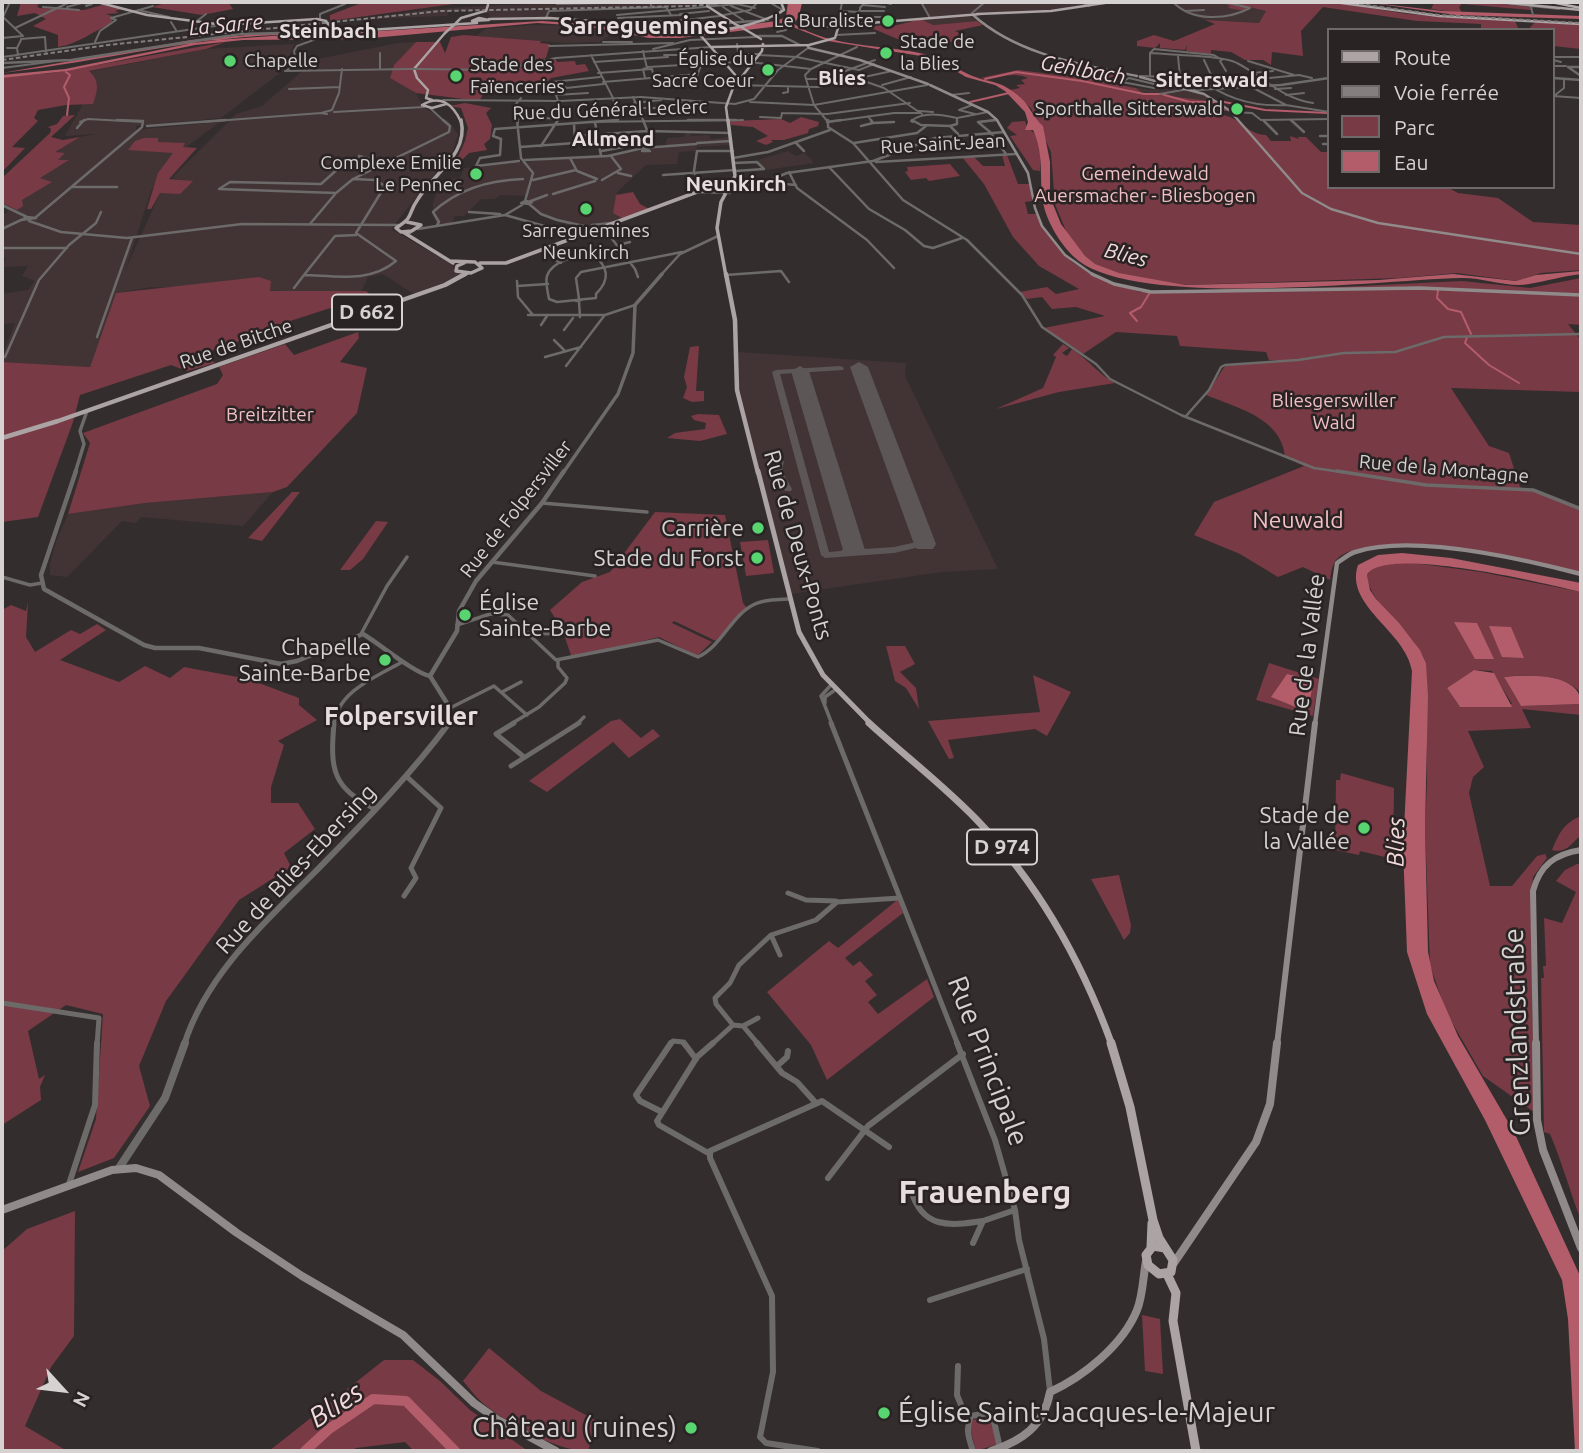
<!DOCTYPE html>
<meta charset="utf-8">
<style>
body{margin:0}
#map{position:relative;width:1583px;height:1453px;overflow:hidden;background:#342d2e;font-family:Ubuntu,sans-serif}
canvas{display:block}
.frame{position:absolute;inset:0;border:4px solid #d6d2d2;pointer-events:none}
.legend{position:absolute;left:1327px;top:28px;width:228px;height:161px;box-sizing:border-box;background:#2a2324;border:2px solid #6f696a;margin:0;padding:9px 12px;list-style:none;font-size:21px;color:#d6d2d2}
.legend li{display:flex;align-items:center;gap:14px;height:35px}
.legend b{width:35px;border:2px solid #6f696a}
.north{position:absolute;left:28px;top:1355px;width:70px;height:70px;-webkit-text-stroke:5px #2a2324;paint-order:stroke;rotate:117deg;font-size:19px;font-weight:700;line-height:28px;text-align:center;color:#d6d2d2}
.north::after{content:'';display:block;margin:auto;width:24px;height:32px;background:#d6d2d2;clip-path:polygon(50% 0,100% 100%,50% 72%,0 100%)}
</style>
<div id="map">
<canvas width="1583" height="1453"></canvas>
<div class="frame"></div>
<ul class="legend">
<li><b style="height:9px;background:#aba3a4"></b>Route</li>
<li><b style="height:9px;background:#847e7f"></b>Voie ferrée</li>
<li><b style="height:19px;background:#783a44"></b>Parc</li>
<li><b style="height:19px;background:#b35c6a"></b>Eau</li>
</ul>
<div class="north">N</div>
</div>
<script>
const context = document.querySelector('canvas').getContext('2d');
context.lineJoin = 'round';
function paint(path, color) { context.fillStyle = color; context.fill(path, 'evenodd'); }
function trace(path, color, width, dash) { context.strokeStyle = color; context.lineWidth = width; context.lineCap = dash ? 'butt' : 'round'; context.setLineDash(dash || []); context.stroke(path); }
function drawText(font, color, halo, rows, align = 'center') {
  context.font = font + ' Ubuntu,sans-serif'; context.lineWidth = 5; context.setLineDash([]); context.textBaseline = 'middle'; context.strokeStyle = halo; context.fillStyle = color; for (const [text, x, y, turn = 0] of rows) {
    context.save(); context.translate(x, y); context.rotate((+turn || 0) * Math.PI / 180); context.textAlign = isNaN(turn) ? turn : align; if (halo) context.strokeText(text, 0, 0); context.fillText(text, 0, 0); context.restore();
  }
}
const built = new Path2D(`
 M694 2 697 6 550 9 547 17 491 18 487 10 449 11 447 16 363 19 425 10 496 5Z
 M921 2H1096L1099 4 1050 11 971 13 967 14 977 21 933 25 921 19 929 18Z
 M1171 2H1228L1266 11 1259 23 1205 20 1191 15Z
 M532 25 576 26 614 33 599 42 564 43 477 36 485 29Z
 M416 42 394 65 390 78 416 93 423 107 448 121 458 134 453 151 391 229 451 264 463 278 414 294 383 274 368 277 361 292 351 293 152 287 116 293 90 367 2 362V356L15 323 2 324V294L28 290 35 281 22 276 28 266 2 267 6 258 2 257V215L8 212 5 204 17 210 22 200 51 182 39 178 67 160H57L64 154 54 153 61 147 80 137 96 134 65 136 83 104 88 72 206 49 294 44 285 69 221 118 136 126V130L220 122 166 162 151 191 125 271 160 193 192 182 172 178 236 114 262 106 299 74 307 61 398 43Z
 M1162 82 1191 90 1208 97 1205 101H1191L1159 93H1141L1136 88 1153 90Z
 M686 132H690L691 136 709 135 711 139 729 137 731 145 697 147 696 151 679 152 677 164 646 165 617 192 613 213 623 220 600 230 569 225 541 216 526 203V196L500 195 496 199H481L464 216H455L452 224 438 227 433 216V203L438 189 446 179 460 178 464 168 646 150 665 146 667 138 684 137Z
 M788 151 796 156 805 153 814 163 766 170 758 160Z
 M738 352 906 363 905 376 998 569 942 572 790 594 739 395Z
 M273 492 243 526 141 517 136 523 122 521 67 577 50 575V564L56 542 68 514 145 503Z`);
const green = new Path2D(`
 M21 2H41L37 6 39 8 84 10 102 5 122 9 115 11 119 13 106 14 112 16V24C94 30 79 44 58 47V35L33 26 46 19 35 13 17 16Z
 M169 2H228L233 9 202 15 152 7Z
 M364 2H468L330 21V15Z
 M1228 2H1331L1408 14 1515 21 1519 30H1481V24L1417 21 1323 7 1301 31 1303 56 1272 52 1271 65 1263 60H1245L1231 52 1211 50V54L1186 51 1187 45 1185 50 1160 48V43L1155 48 1137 46V41L1154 35 1174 41 1215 24 1205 20 1259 23 1266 11 1249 7 1245 11 1228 8 1230 6 1226 4 1232 3Z
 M1379 2 1431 9 1434 3 1487 2 1530 7 1531 10 1462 4 1459 7 1462 13 1454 12Z
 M921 19 933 25 977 21 983 25 955 31 972 39 959 44 930 37 902 41 869 27 884 25 889 27Z
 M1535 22 1581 24V49L1553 46V30H1528Z
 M464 35 541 41 540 43 550 44 546 58 519 65 526 68 546 66 545 63 550 62 549 59 555 58 557 62 575 61 576 65 585 64 589 71 551 78 547 82 490 85 479 101 416 93 390 78 394 65 416 42H440L445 53 451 37Z
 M226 42 206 49 89 71C100 81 98 90 93 104L66 105 38 110 34 118 38 121 12 147 25 148 2 172V77L52 73Z
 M1096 67 1102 68 1083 78C1099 81 1106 69 1119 73L1103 82 1136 88 1142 93 1218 102 1228 111H1222V115C1240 117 1248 135 1266 135L1271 141H1291L1290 136 1299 139 1298 137H1306L1321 152H1329V187H1447L1458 193 1498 198 1533 222 1581 225V270L1541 273 1517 281 1457 273 1400 278 1181 285 1106 271 1084 258 1069 238 1055 204 1051 152 1031 108 1010 90 1020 88 1016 85 1025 84 1021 80 1028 78C1008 70 1000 81 980 78L1018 70 1075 77Z
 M465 103 491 108 486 113 492 125 490 139 484 144 487 150 469 153 452 170H447L456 161 465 141 468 128 461 108 450 106Z
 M75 115 51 137 63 140 80 137 55 152 65 153 58 160H69L40 178 52 182 22 200 23 206 17 210 2 203V178L50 133 51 129 48 127 57 124 63 116Z
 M801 117 819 122 818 126 809 129 808 133 784 140H771L773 142 766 145 756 141 768 136 753 127 731 125 730 121 781 119 790 123Z
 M1025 121 1027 128C1043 135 1040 155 1040 171L1033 170 1010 136 1017 135 1007 128 1012 122Z
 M144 138H158V142L185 143 183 147 197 148 169 179 193 181 180 194 160 193 151 209H147L158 173 173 153 128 150 135 141Z
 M1002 155H1007L1018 184H1030L1032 201 1025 202 1028 214H1036L1045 230 1072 262 1096 277 1140 292 1257 291 1462 281 1530 288 1581 278V325L1568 324 1581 340V392L1451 388 1489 446 1509 453 1520 487 1581 509V574C1538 562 1369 527 1337 559 1332 564 1331 573 1330 580L1303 567 1278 577 1240 554 1194 535 1214 502 1304 466 1285 457C1282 418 1237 408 1206 395L1225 366 1279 360H1269L1266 352 1180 346 1177 336 1116 332 1083 354 1044 328 1105 316 1076 307 1052 309 1042 297 1027 299 1020 292 1047 287 1056 294 1079 289 1039 266 1013 237 984 184 962 157H974L983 166H1005Z
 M950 164 960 176 929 181 926 178 911 180 905 172 908 171 907 167Z
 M633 192 640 204 651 210 623 219 613 213 616 195Z
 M259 277 271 281 270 291H366L371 295 256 332 257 335 187 359 192 365 210 359 215 363 187 371 171 365 80 395 73 422 38 517 2 522V362L90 367 116 293Z
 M358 332 359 338 340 362 367 368 357 413 287 487 273 492 145 503 68 514 90 443 83 433 217 384 223 375 219 367 285 344 294 355Z
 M1063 344 1069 348 1062 353 1067 356 1072 349C1087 359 1101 376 1115 383L1059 392 996 409 1043 388 1056 357 1053 355Z
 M699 346 696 391H704V401L692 402 683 398 687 387 684 377 690 347Z
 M698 414 719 415 727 434 700 441 667 438 675 433 705 429 706 423 694 420 691 416Z
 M292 492H300L262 541 248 538Z
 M655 512 725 515 743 603 747 608 716 641 674 621 672 623 712 642 697 656 659 637 572 658 562 629 550 610 582 582 610 572Z
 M376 521 388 522 363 559 350 570H340Z
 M768 540 774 573 746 576 740 542Z
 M1406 562 1481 572 1581 592V694C1568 674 1525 674 1504 677L1521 706 1581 704V715L1522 709 1531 728 1468 731 1484 767 1473 777 1469 793 1490 886H1512L1537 856 1545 854 1547 858 1533 877 1531 901 1534 1112 1483 1076 1446 1012 1430 965 1425 828 1427 782 1426 663C1414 629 1370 609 1367 575L1376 565ZM1474 670 1492 671 1512 704 1460 707 1447 688Z
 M28 602 26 637 35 652 71 630 80 634 97 624 106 630 60 660 119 682 145 666 170 678 184 667 248 679 299 698V705L317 720 278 741 284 745 271 787V803H298L315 829 284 853 291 867 239 900 166 1001 139 1066 150 1106 114 1158 78 1172 96 1119 103 1014 66 1005 28 1031 39 1079 45 1075 40 1087 41 1100 2 1125V610L11 605 26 611Z
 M886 646H905L915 664 900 672 916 688 919 709 906 688 895 681Z
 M1269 663 1319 679 1313 716 1256 700Z
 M1033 675 1071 692 1047 736 1035 729 948 740 954 758 949 759 928 721 1040 712Z
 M620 719 641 738 653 729 660 736 629 758 613 742 547 792 529 781 611 721Z
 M1341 773 1394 788 1393 859 1360 851 1359 855 1335 850 1336 780H1340Z
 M1581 816V835C1572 843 1566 854 1552 850 1559 833 1564 823 1581 816Z
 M1577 864H1581V1220C1570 1192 1562 1162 1550 1134L1544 1132 1541 978H1544L1543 966H1546L1544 918 1562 923 1576 892 1556 881 1565 870Z
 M1119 875 1131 925 1130 933 1124 940 1091 879Z
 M896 901H899L903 913 845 958 853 966 860 961 873 975 865 981 877 995 868 1002 878 1014 927 979 934 997 827 1080 811 1045 767 992 829 941 838 948Z
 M75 1211 74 1336 51 1367 25 1426 67 1451H2V1251L27 1229Z
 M1142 1315 1160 1319 1163 1374 1145 1371Z
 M489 1348 541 1391 597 1421 588 1451C557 1451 510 1425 485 1405 477 1399 470 1389 463 1381Z
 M384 1360H413L440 1381 470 1410 528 1451H414L405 1442 356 1448 352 1451H269Z
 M988 1417 993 1421 998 1444 976 1451 969 1424 972 1420Z`);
const water = new Path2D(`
 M788 2 802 3 799 16 794 24C832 48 882 44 924 54 940 58 953 67 968 74 989 84 999 78 1021 98 1030 106 1034 119 1043 126L1050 162V197L1061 224 1085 256 1095 264 1119 273 1185 285 1379 280 1453 274 1516 281 1536 275 1581 271V274C1563 276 1547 281 1529 284 1507 288 1483 277 1460 278 1381 280 1127 311 1073 256 1058 241 1044 217 1042 196 1040 170 1043 151 1033 130H1025L1028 122 1025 112 1005 91 995 85 966 77 944 64 921 56 828 41 788 25 680 38H649L585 26 537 23 361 39 243 40 195 45 67 71 2 78V75L65 69 203 41 299 34C196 36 104 61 2 73L191 40 280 32 346 33 542 21 586 24 670 35 776 21 786 17Z
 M1365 2 1442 11 1581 16V19L1456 15Z
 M1402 553 1451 558 1581 583V592C1549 584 1382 544 1367 575L1370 590 1376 599 1399 623 1420 650 1426 663 1428 696 1425 828 1428 952 1434 981 1458 1036 1514 1132 1581 1278V1451H1575L1568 1319 1562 1280 1485 1120 1427 1014 1407 952 1403 848 1412 671C1406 631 1344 606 1358 565L1378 555Z
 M1454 622 1477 623 1494 659H1475Z
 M1489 626 1511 627 1524 658 1502 657Z
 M1474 670 1494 673 1512 707H1460L1447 688Z
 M1287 674 1304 678 1313 683 1308 712 1271 697Z
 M1504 677C1527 675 1581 672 1581 704L1521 706Z`);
const stream = new Path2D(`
 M66 72 70 75 64 87 69 98 67 115
 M985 79 1016 72 1082 81 1144 94H1161L1190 102H1220
 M970 102 1009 93
 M1224 102 1265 110 1328 113
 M1438 290 1437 298 1448 309 1461 312 1471 334
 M1137 321 1130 313 1141 307 1149 294
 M1467 337 1465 343 1489 365 1519 383`);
const river = new Path2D(`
 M305 1451 329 1429 373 1399 406 1401 455 1451`);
const taxiway = new Path2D(`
 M840 366 844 368 843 370 780 374 829 552 841 551 845 548 849 550 894 547 921 541 925 544 924 546 894 553 825 558 821 555 772 372 776 370Z
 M777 459H780L784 461 782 471 792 489 791 491H785L774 471Z`);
const runway = new Path2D(`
 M859 362 868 367 936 544 933 549H917L914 544 850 367Z
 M800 366 809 371 865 550 862 555H846L843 550 791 371Z`);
const pedestrian = new Path2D(`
 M686 20 719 16`);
const minorFar4 = new Path2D(`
 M10 2 3 17 23 36
 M558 2 557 4 651 2
 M769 2 781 9V13
 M883 2 891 4
 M921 2 930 18
 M1081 2 1089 6
 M1173 2C1192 22 1227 20 1250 8
 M1225 2 1250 8
 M1494 2 1559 9
 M707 5 727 2
 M863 5 885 7
 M731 6 768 20
 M43 7 79 10
 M67 7 82 3 92 4 86 6
 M723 7 743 20
 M1531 7 1533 15
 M138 10 169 17
 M840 11 859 12
 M859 11H884
 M1185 11 1204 10
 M972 13 985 2
 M680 14 709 11
 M617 15 737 4 755 8
 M719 16 750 10 758 2
 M858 17H885
 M546 18 549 11 666 7 671 15
 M618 18 681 15
 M839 18 807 20 815 28 839 26
 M320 19V14L345 4
 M685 19 695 30
 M197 21 206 14
 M171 22 176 30
 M659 22 669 33
 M620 23 686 20
 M860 24V8L865 2
 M841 26 838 25 842 2
 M15 28 70 2
 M313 32 317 27
 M777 32 786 30
 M836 35 875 33
 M2 38 23 36
 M21 39 45 37 46 52
 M95 42 100 31 116 20 111 18 153 6
 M603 42H632
 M737 44 738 51
 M549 46 673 43
 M7 48H17
 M653 49 690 40 756 37
 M643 51 647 68 643 69 645 78
 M380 53V68
 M1151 53C1170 55 1223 55 1237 63 1264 77 1282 99 1313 103
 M735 54H760
 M16 55 221 25
 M18 55 17 48 21 40
 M591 55 613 98 616 112
 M664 55H706
 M759 55 797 57 859 70 874 64
 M1178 56 1180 77
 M2 57 18 55
 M1553 57H1581
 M1204 60 1212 77
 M1553 60 1561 62
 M1220 61 1226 71
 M1248 61 1294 75
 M594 62 668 57
 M1553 66H1566
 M648 67 682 65
 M2 68 56 61
 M418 69 499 70 556 58 711 47
 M285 71 410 69
 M286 71 296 63 294 51 297 46 338 31
 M598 73 652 69 654 78
 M841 73 884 88 922 114
 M1252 73 1273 71
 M1140 76 1200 78
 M1150 76V53L1154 49 1214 55 1222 60
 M1219 78 1229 85
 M1257 78H1199C1224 98 1254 107 1286 105
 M696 79 702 63 749 62 811 69
 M806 79 814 105 828 122
 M806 79H824L875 60
 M806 79 805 75 811 69 857 47
 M1236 79 1286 105 1329 112
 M1260 79 1299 75 1312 78
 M552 82 600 77
 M603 82 698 74
 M1122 82 1154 88
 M1120 83 1129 78 1158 85
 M564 85 566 88 604 84
 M734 85 818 87 892 71
 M882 85 911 77
 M289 89 340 87
 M1275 89 1291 88
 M783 93 788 92V88
 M1160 94 1188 89
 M951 95 969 93
 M1286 95 1304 93
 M1553 96 1581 98
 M1554 96 1564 88V79
 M633 97 644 122
 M443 100 560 101 641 97 735 104 754 99 778 70 808 48
 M558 101 556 95 588 93
 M750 102 814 105 927 85
 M634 103 661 100
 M972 105 959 110 975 114
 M673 107H684L688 102
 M430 108 445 122
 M637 108H655L692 101
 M919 111 933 112
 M334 112 424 107
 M1233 112 1252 113 1261 120 1329 119
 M782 113 827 114 910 103
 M327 114 321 113 332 110 339 93 342 69
 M868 116 872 122
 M760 117 781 118 782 113
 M517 119 559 118 557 122
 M740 120H743
 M1291 120 1293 122
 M80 122 88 119 143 122
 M202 122 321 113
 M518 122 516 104 521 98
 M588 122 743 120
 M828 122 894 113H920
 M913 122 911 121C924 111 942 115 957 118
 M957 122V118L988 112
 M979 122 997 120`);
const minorFar3 = new Path2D(`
 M117 120 143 121 142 127
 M517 120 521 158 533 173 525 201 521 203 529 204
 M643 120 647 130 645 149
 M688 120H736
 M828 120V127L853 143 903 200 967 240 1022 295 1042 327 1096 364 1110 379 1181 415 1314 468 1348 473
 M912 120 921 125 950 126 958 134
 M996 120 978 122 990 132 1006 154
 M1291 120 1304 132
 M1264 121 1277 134
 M595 122 601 156
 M827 122 841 120
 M873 123 894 122
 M147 126 226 120
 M861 126 873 123 871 120
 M950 126 957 124V120
 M77 128 84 120
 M626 133 630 145
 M576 136 647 131 730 133
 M1320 136H1329
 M697 143 731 141
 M796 143 804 151
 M854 143 917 133 926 126
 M1323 144H1329
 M541 146 558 120
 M520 147 575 143 574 124
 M647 149 650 151H642Z
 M602 151 623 147
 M359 156 381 162
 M608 156 643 148 696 144
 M570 158 577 171 597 179
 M733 158 768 152 830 130
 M525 160 608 156
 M876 162 1016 154
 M734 163 757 162 764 169 735 171
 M476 166 480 158 500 155 501 139 493 136 495 129 618 120
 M476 166 519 161
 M829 167 869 209 905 230 924 246 933 248 962 238
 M789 172 797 188 867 240 894 268
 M618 173 631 176
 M663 175 735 170
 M353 179 375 180 385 186 356 233 396 261C370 283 336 276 304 275L335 236 356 235
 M533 180 576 170
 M602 180 621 169 611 156
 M770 180 769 183 760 184Z
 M770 180 787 173 873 161 935 138 1004 132
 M705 182 698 181 694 171 697 151H733
 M773 183 796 185
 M726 186 760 184
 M72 187H117
 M697 192 730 193
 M336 193 219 189 230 182 321 184 340 167 360 157
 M553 194 595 181
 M525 201 532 202 529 204 541 214 557 220 606 231 635 269 638 277
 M531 201 547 195
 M469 212 500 214
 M505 215 522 205
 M36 217 141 128
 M310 224 336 193 353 179 449 132 450 126 443 120
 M437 225 439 222 433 212C458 189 490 180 523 179
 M592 225 611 223
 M2 229 21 220
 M418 229 505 215 580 236
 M618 245 630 242
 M2 248H67
 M593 254C608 267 611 279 596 294V298L557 302 549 299C548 293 545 282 547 276 552 260 580 255 593 254Z
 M551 258 561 263
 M726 275 781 271 789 282
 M517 281 518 297 533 315
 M517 286 548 284
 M294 288 304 275
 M579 299 576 278 581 272 682 252
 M576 301 581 300
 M579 302 580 317
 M528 315H605L635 305
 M541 325 547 316
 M564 330 573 318
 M97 337 132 238
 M554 340 565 351
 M5 357 39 280 69 245 96 223 101 212
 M545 357 581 347
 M566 366 604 316
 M1186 416 1209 390 1221 367 1225 365 1298 360 1344 353 1395 352 1444 337 1581 334`);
const minorFar2 = new Path2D(`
 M1337 471 1426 485 1533 490 1581 509
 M542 503 647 512
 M492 562 595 576
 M2 577 30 585 42 583
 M457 625 490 614 508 615 556 660 658 640 698 657C723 645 731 615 755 604 765 599 777 600 788 599
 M526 633 559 634
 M361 634 387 586 407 557
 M831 685 821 696 832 724
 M502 692 521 682
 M825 703V697L835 690
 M450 708 494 686 527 715
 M334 724C338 691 376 677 402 662
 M511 724 539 707 565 683 567 678 558 667V660
 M577 724 584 717`);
const minorFar1 = new Path2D(`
 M334 723C330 770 332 787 375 809
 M514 723 496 734 524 757
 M831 723 958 1045
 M511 766 579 723
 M788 893 806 900 836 901
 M404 896 416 878 411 868 441 808 406 776
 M771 935 780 955
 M2 1003 99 1018 97 1045
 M743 1026 758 1018
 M670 1045 673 1041 683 1042 685 1045
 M711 1045 733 1025
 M759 1045 743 1026 733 1025 716 1004 715 998 730 983 739 965 771 935 816 920 837 902 900 898`);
const minor = new Path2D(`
 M684 1043 696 1059
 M757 1043 782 1073 797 1082 815 1102
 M957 1043 995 1140 1015 1210 1019 1240 1044 1339 1050 1391
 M777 1066 787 1057 788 1051
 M662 1112 640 1101 636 1095 671 1043
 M710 1154 659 1125 657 1121 697 1057 713 1043
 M828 1178 868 1126 963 1054
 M69 1184 95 1105 97 1043
 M911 1190C922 1229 949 1226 983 1221
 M973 1243 983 1221 1015 1210
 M930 1300 1027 1269
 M958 1366 957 1395 968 1422
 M818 1451 766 1443 760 1437 773 1372 772 1296 710 1158V1151L822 1101 889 1147
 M973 1451C969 1439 965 1429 971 1416L988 1413 993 1417 1000 1448`);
const tertiaryFar4 = new Path2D(`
 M667 33C699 29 732 20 764 21
 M758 36H782L800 45
 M2 63 71 60 240 34 323 32
 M1568 67 1581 76
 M1568 67H1581
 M1553 78 1581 80
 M1194 90 1281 85 1329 78
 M2 205 27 217
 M27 217 36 218 21 220Z
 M29 221 61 232 127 238 242 224 399 225
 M660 276 680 254 718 236`);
const tertiaryFar3 = new Path2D(`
 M75 473 84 444 80 431 87 411
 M563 473 618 394 633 353 635 305 662 274`);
const tertiaryFar2 = new Path2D(`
 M76 471 41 575 44 589 144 645 155 648H199L281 664 297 661 363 634C380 644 414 673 430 676
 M430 676 457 631 459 611 476 581 542 503 564 471
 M430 676 450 708 448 724`);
const tertiaryFar1 = new Path2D(`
 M184 1045C206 975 264 923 314 873 361 825 409 777 449 723`);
const tertiary = new Path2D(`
 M119 1168 165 1098 185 1043`);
const secondaryFar4 = new Path2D(`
 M973 15C1018 55 1079 64 1137 76
 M807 45 809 48 860 60 928 84
 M1140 77 1204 94 1232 112
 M930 85 988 112 997 120 1028 173 1035 208 1042 226 1065 255 1095 276
 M1231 112 1302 193 1331 209 1378 223 1581 254`);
const secondaryFar3 = new Path2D(`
 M1092 274 1114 284 1151 292 1420 288 1581 295`);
const secondaryFar2 = new Path2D(`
 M1315 724 1337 563C1343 559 1349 554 1355 552 1413 533 1523 559 1581 574`);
const secondaryFar1 = new Path2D(`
 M1277 1045 1315 723
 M1536 1045 1533 891C1540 865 1555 854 1581 850`);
const secondary = new Path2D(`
 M1536 1043 1537 1120 1543 1150 1581 1248
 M2 1210 112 1170 136 1168 159 1175 237 1233 302 1276 403 1335 474 1403 498 1420 556 1451
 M1174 1263 1256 1142 1270 1104 1277 1043
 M991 1451C1022 1441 1044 1426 1050 1392 1083 1377 1123 1345 1137 1310 1143 1295 1143 1277 1146 1261`);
const primaryFar5 = new Path2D(`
 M97 2 147 15 224 25 317 19 326 21
 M1334 2 1439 16 1581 24
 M1499 2 1581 10
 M707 6 735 24
 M977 14 1051 11 1111 2
 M479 18 489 20 472 21Z
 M489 19 549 18 606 22
 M604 21 622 28
 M456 23 461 18 485 11
 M328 24 330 31 338 32 477 23
 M620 24C658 43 749 33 784 10L781 2
 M746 25 741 27 761 39
 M702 37 737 77 726 107 728 122
 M711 47 809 45 835 38 838 28 845 25 981 14
 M736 84 762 51 763 44
 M432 100 426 98 428 90 417 78 414 69 445 33
 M446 104 432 108 422 105C440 94 453 104 461 122`);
const primaryFar4 = new Path2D(`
 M407 222 421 225 410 232
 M412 231 401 232 396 228C416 215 406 216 418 199 434 173 469 154 461 120
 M403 232 453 263
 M450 261 475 262 482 268 471 273 456 271 457 266 464 263
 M480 263H506L697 192 721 188 726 191
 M462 276 468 273
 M726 276 717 228 721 202 735 176 728 120`);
const primaryFar3 = new Path2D(`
 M726 274 735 320 737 390 758 473
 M2 438 58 421 445 285 465 274`);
const primaryFar2 = new Path2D(`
 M758 471 799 632 823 675 871 724`);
const primaryFar1 = new Path2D(`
 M869 723C904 755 942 784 976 819 1037 882 1082 962 1112 1045`);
const primary = new Path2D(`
 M1111 1043 1130 1107 1153 1220 1159 1238 1173 1260 1171 1272 1159 1274 1148 1265 1146 1255 1153 1246 1165 1248
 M1151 1247 1152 1223
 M1167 1274 1176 1293 1173 1321 1196 1451`);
const trunk = new Path2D(`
 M1551 2 1581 8`);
const rail = new Path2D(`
 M1345 2 1438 15 1581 23
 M2 60 108 45 441 11 692 6 731 2`);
const minorBridge = new Path2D(`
 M651 4V7
 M410 69H418`);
const primaryBridge = new Path2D(`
 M486 11 488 5
 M326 21 328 24
 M735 24 741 27
 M697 32 702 37
 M445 33 455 24`);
const markers = [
 [888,21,7,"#58d570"],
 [886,53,7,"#58d570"],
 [230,61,7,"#58d570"],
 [768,70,7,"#58d570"],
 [456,76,7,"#58d570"],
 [1237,109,7,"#58d570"],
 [476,174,7,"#58d570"],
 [586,209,7,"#58d570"],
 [758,528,7,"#58d570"],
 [757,558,7,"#58d570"],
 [465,615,7,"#58d570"],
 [385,660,7,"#58d570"],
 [1364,828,7,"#58d570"],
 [884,1413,7,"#58d570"],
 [691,1428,7,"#58d570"]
];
const farPoinames = [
 ["Le Buraliste",874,21],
 ["Stade de",900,42,"left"],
 ["la Blies",900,64,"left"],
 ["Église du",754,59],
 ["Sacré Coeur",754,81],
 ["Chapelle",244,61,"left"],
 ["Stade des",470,65,"left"],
 ["Faïenceries",470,87,"left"],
 ["Sporthalle Sitterswald",1223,109],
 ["Complexe Emilie",462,163],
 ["Le Pennec",462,185],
 ["Sarreguemines",586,231,"center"],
 ["Neunkirch",586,253,"center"]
];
const farStreetnames = [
 ["Rue du Général Leclerc",610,110,-2],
 ["Rue Saint-Jean",943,144,-3],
 ["Rue de Bitche",236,344,-19],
 ["Rue de la Montagne",1444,469,5],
 ["Rue de Folpersviller",516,509,-52]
];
const farParknames = [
 ["Gemeindewald",1145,174],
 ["Auersmacher - Bliesbogen",1145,196],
 ["Bliesgerswiller",1334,401],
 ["Wald",1334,423],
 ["Breitzitter",270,415]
];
const farWaternames = [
 ["La Sarre",226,25,-5],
 ["Gehlbach",1083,70,10],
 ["Blies",1126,255,14]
];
const farQuarternames = [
 ["Steinbach",328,31],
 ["Blies",842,78],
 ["Sitterswald",1212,80],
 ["Allmend",613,139],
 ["Neunkirch",736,184]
];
const shields = [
 [367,312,70],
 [1002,847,70]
];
const shieldNames = [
 ["D 662",367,312],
 ["D 974",1002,847]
];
const parkNames = [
 ["Neuwald",1298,520]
];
const poiNames = [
 ["Carrière",744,528],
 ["Stade du Forst",743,558],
 ["Église",479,602,"left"],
 ["Sainte-Barbe",479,628,"left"],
 ["Chapelle",371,647],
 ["Sainte-Barbe",371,673],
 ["Stade de",1350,815],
 ["la Vallée",1350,841]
];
const streetNames = [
 ["Rue de Deux-Ponts",798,545,74],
 ["Rue de la Vallée",1307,655,-83],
 ["Rue de Blies-Ebersing",296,869,-47]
];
const farDistrictnames = [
 ["Sarreguemines",644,26]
];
const waterNames = [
 ["Blies",1396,842,-89]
];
const quarterNames = [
 ["Folpersviller",401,716]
];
const nearStreetnames = [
 ["Grenzlandstraße",1517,1032,-92],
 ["Rue Principale",988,1061,69]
];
const nearWaternames = [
 ["Blies",336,1405,-33]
];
const nearPoinames = [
 ["Église Saint-Jacques-le-Majeur",898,1413],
 ["Château (ruines)",677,1428,"right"]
];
const nearQuarternames = [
 ["Frauenberg",985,1192]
];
paint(built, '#423435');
paint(green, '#783a44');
paint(water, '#b35c6a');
trace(stream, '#b35c6a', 2);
trace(river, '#b35c6a', 10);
paint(taxiway, '#5c5656');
paint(runway, '#5c5656');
trace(pedestrian, '#6d6a6a', 2);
trace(minorFar4, '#6d6a6a', 2);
trace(minorFar3, '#6d6a6a', 2.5);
trace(minorFar2, '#6d6a6a', 3.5);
trace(minorFar1, '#6d6a6a', 5);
trace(minor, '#6d6a6a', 6);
trace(tertiaryFar4, '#6d6a6a', 2.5);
trace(tertiaryFar3, '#6d6a6a', 3.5);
trace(tertiaryFar2, '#6d6a6a', 4.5);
trace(tertiaryFar1, '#6d6a6a', 6);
trace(tertiary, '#6d6a6a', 8);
trace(secondaryFar4, '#908a8b', 2.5);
trace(secondaryFar3, '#908a8b', 3.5);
trace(secondaryFar2, '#908a8b', 4.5);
trace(secondaryFar1, '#908a8b', 6);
trace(secondary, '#908a8b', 8);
trace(primaryFar5, '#aba3a4', 2.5);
trace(primaryFar4, '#aba3a4', 3.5);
trace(primaryFar3, '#aba3a4', 4.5);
trace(primaryFar2, '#aba3a4', 5);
trace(primaryFar1, '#aba3a4', 7);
trace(primary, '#aba3a4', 9);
trace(trunk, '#b7aeb0', 2.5);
trace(rail, '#847e7f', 2, [4.5, 2.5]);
trace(minorBridge, '#6d6a6a', 2);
trace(primaryBridge, '#aba3a4', 2.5);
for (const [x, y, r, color] of markers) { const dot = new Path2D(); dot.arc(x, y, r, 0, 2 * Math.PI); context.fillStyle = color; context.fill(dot); trace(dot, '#2a2324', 2.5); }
drawText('19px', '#d6d2d2', '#2a2324', farPoinames, 'right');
drawText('19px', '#d6d2d2', '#2a2324', farStreetnames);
drawText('19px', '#f1bfc4', '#2a2324', farParknames);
drawText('italic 21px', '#f2d9db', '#2a2324', farWaternames);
drawText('bold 21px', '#e7ddde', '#2a2324', farQuarternames);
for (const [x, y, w] of shields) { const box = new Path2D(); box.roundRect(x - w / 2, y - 17.5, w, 35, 5); context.fillStyle = '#2a2324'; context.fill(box); trace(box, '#d6d2d2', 2); }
drawText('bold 21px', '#d6d2d2', null, shieldNames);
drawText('23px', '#f1bfc4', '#2a2324', parkNames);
drawText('23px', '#d6d2d2', '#2a2324', poiNames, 'right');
drawText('23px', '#d6d2d2', '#2a2324', streetNames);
drawText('bold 24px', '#e7ddde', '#2a2324', farDistrictnames);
drawText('italic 24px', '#f2d9db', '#2a2324', waterNames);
drawText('bold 26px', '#e7ddde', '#2a2324', quarterNames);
drawText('28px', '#d6d2d2', '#2a2324', nearStreetnames);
drawText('italic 28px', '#f2d9db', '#2a2324', nearWaternames);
drawText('28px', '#d6d2d2', '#2a2324', nearPoinames, 'left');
drawText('bold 32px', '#e7ddde', '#2a2324', nearQuarternames);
</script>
